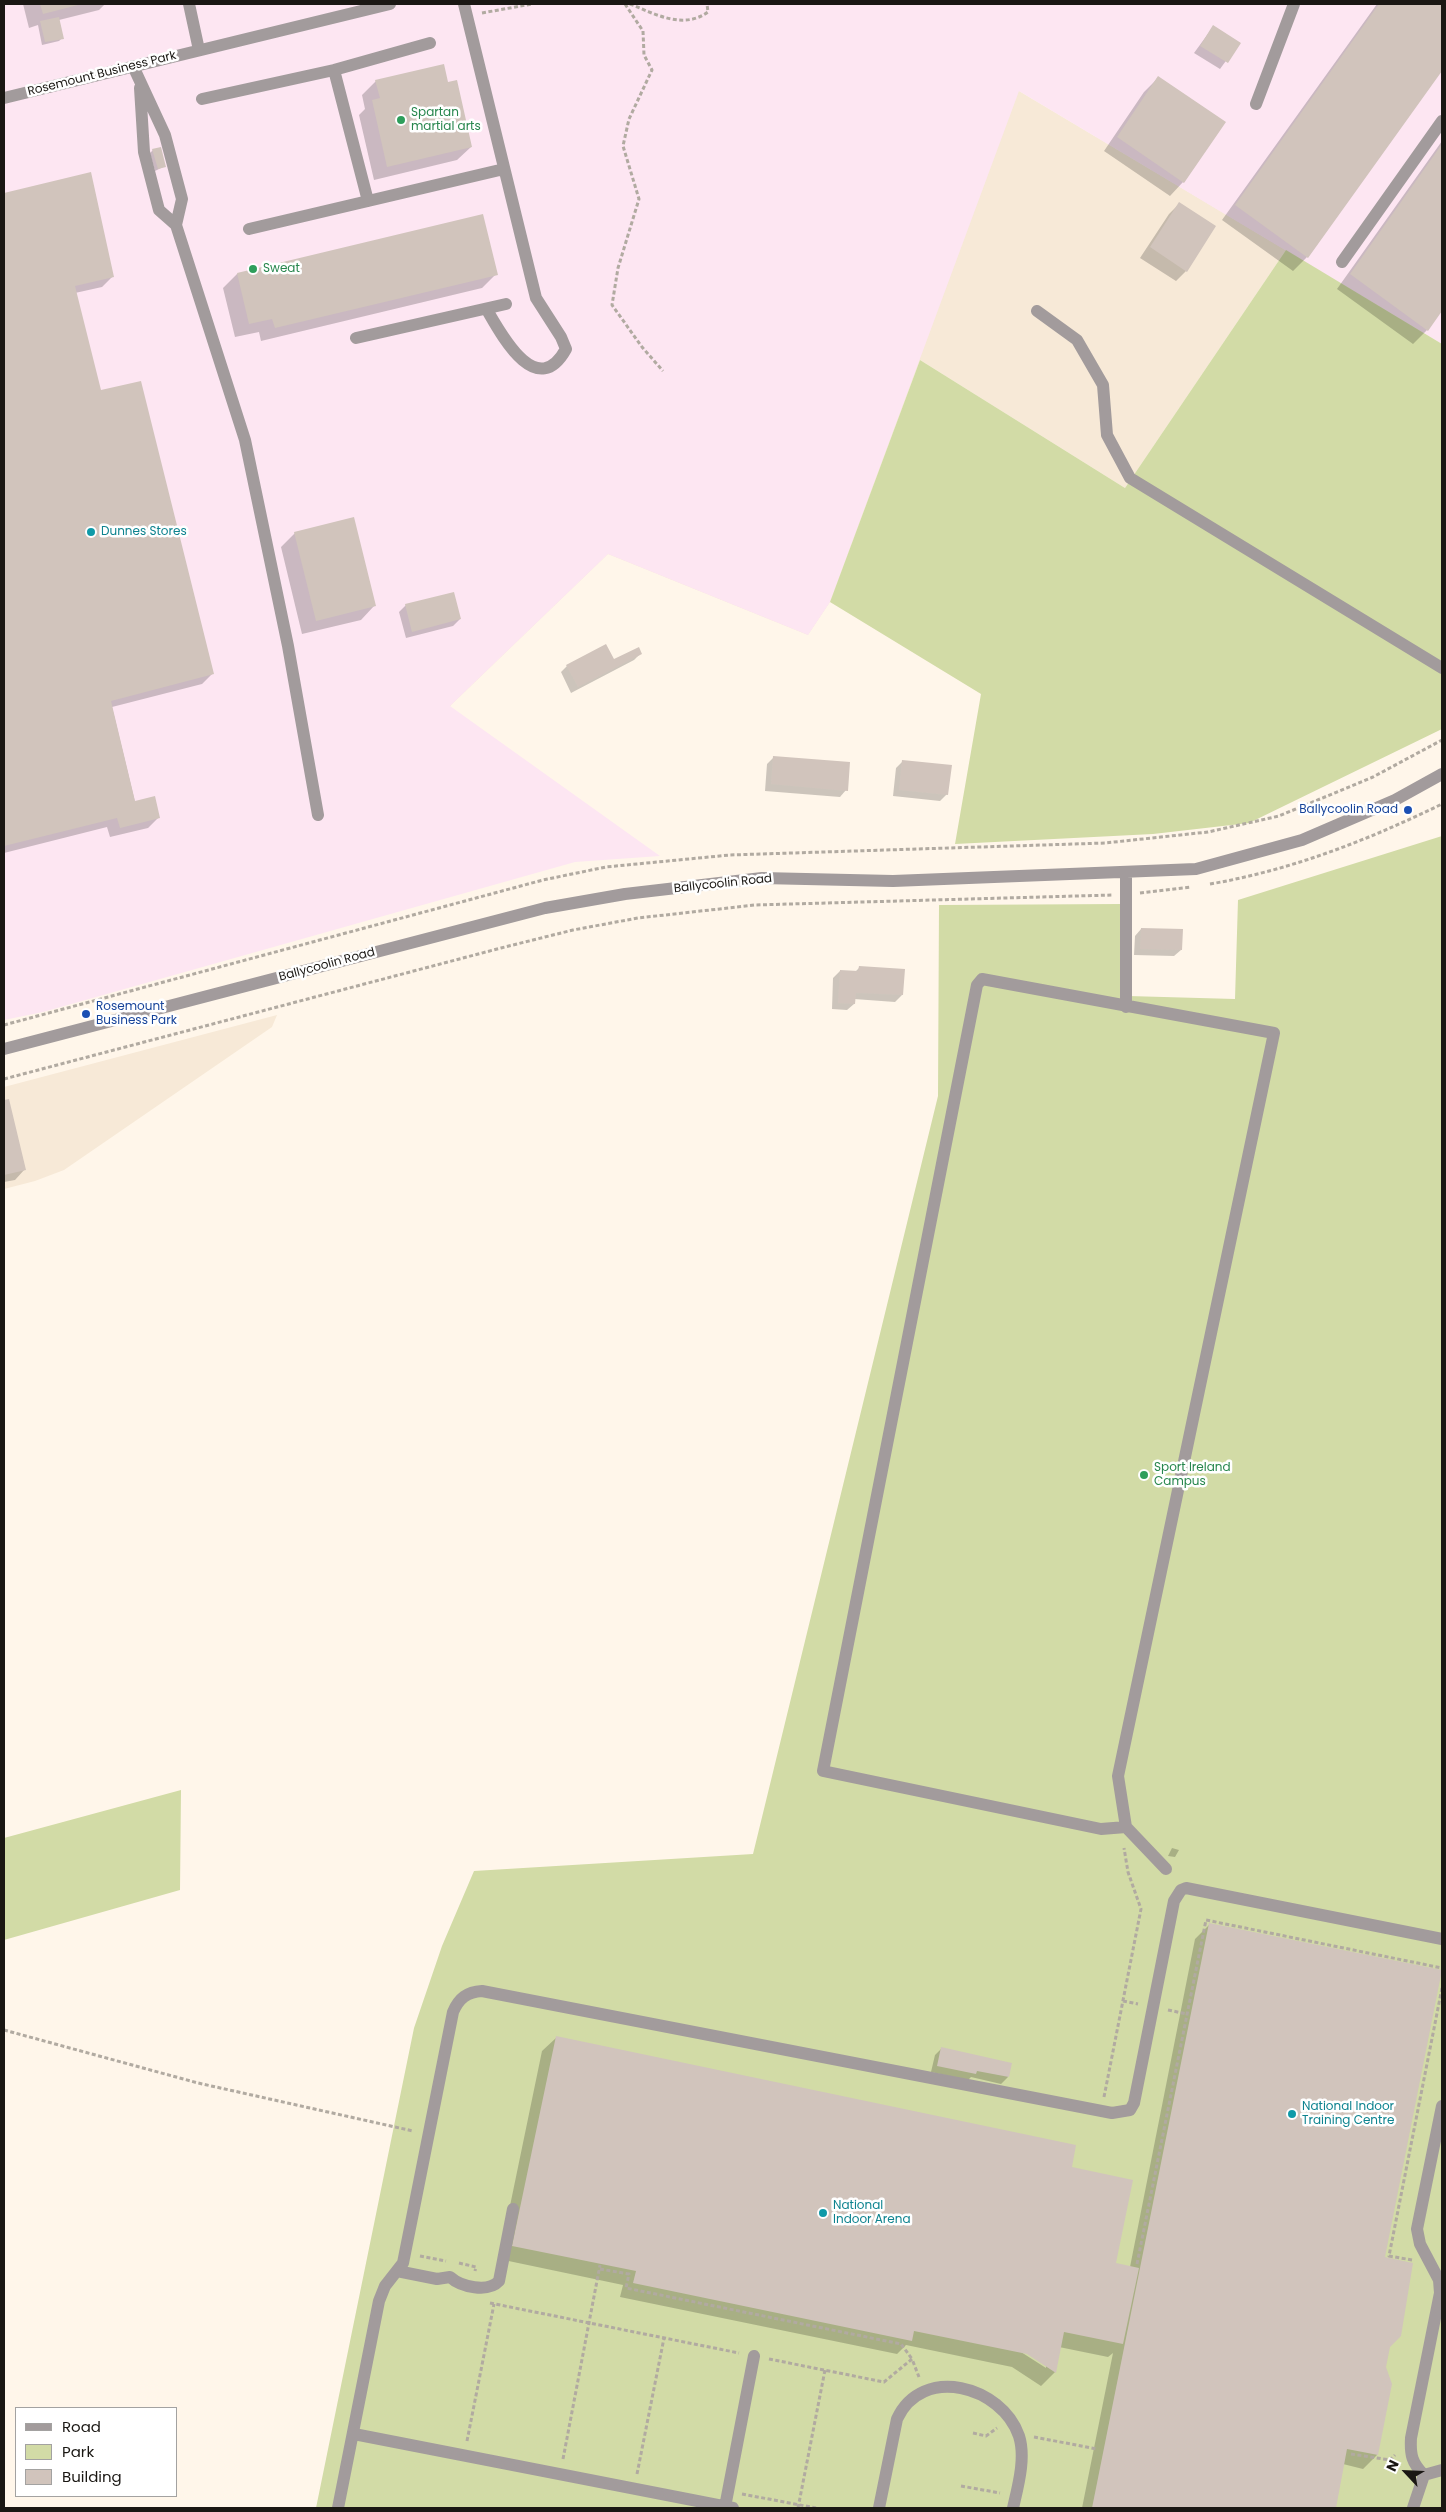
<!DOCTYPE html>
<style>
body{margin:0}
#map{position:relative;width:1446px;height:2512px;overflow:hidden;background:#fff6ea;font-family:Poppins,sans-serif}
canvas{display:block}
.frame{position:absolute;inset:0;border:5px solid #1a1713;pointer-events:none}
.legend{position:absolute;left:15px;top:2407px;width:162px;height:90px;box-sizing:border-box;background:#fff;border:1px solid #a3a2a1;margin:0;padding:6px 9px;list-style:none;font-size:15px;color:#1a1713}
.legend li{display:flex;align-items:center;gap:10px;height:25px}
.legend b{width:25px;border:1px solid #a3a2a1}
.north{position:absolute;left:1381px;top:2447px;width:50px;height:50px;-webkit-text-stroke:4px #fff;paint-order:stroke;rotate:295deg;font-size:14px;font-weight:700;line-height:20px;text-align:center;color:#1a1713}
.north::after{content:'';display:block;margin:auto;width:18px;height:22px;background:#1a1713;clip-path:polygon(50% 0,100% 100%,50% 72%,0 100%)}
</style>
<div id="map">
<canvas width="1446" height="2512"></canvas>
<div class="frame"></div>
<ul class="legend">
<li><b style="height:6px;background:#a29b9c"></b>Road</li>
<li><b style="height:14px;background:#d2dba6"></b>Park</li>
<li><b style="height:14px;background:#d1c4bc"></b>Building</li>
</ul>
<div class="north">N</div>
</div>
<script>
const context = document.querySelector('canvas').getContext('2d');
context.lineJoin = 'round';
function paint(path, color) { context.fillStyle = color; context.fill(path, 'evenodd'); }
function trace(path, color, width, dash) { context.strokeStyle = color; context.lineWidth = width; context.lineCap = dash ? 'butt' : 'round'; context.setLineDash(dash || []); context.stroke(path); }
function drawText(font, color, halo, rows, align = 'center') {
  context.font = font + ' Poppins,sans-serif'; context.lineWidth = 5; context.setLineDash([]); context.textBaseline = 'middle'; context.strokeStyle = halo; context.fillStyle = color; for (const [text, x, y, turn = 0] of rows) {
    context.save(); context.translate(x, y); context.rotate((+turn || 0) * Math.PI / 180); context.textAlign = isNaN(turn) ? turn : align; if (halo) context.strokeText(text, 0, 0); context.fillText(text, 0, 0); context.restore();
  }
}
const built = new Path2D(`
 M440 28 1019 91 1286 250 1125 488 920 360 830 602 808 635 608 554 450 706Z
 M277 1015 272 1027 64 1170 35 1181 4 1189V1087Z`);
const industrial = new Path2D(`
 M4 4H1442V344L1019 91 830 602 808 635 608 554 450 706 660 856 575 862 43 1012 4 1020Z`);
const green = new Path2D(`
 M1286 250 1442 344V729L1249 823 1153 834 955 844 981 694 830 602 920 360 1125 488Z
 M1442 836V2508H316L414 2028 442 1946 474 1871 753 1854 938 1096 939 905 1122 904 1128 996 1235 999 1238 900Z
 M181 1790 180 1890 4 1940V1838Z`);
const shadow = new Path2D(`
 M23 4H105L99 10 59 20 62 38 59 41 42 45 38 25 29 28Z
 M1377 4H1442V69L1307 257 1293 271 1222 220Z
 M1213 27 1239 43 1220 69 1194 53Z
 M1158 78 1183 182 1170 196 1104 151 1144 92Z
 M376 81 448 83 471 147 457 160 374 180 359 115 365 109 362 95Z
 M1442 141V309L1427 330 1413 344 1337 289Z
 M153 150 165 166 155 171 150 153Z
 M90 173 113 276 102 287 75 293 100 392 213 673 202 684 112 707 135 802 159 817 148 828 110 837 107 827 4 853V194Z
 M1179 204 1186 271 1176 281 1140 258 1169 214Z
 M237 274H496L482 288 261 341 259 332 235 337 223 288Z
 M295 533 374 606 361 620 302 634 281 547Z
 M406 605 460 619 453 626 406 638 399 612Z
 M641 653 634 660 571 693 561 672 567 666 614 661Z
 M774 757 846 790 840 797 765 791 767 764Z
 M903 761 947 794 940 801 893 796 896 768Z
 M1141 929 1181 950 1174 956 1134 955 1135 936Z
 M860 967 902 995 895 1002 854 999V1004L847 1010 832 1009 833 978 840 971 855 972Z
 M8 1101 25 1169 15 1180 4 1182V1102Z
 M1172 1848 1179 1850 1175 1857 1168 1856Z
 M1209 1925 1383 2258 1389 2346 1385 2368 1391 2384 1377 2455 1363 2469 1343 2464 1335 2508H1082L1113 2353 1108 2357 1059 2347 1055 2372 1041 2386 1012 2367 906 2345 897 2354 620 2297 623 2285 499 2259 542 2051 556 2038 1070 2167 1115 2264 1130 2267 1195 1939ZM1022 2350 1046 2365V2368L1021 2352Z
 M941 2049 1011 2064 1008 2077 1001 2084 971 2077 968 2080 931 2072 935 2055Z`);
const building = new Path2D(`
 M40 4H82L43 14Z
 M1379 4H1442V71L1308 258 1235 205Z
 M59 17 64 39 45 42 40 21Z
 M1213 25 1241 43 1228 63 1200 46Z
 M444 64 448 82 457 80 472 147 387 167 372 100 380 98 375 80Z
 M1158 76 1226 122 1184 183 1117 137Z
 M1442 144V311L1428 331 1350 274Z
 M161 147 166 167 158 169 152 149Z
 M91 172 114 277 75 286 101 390 141 381 214 674 111 701 135 801 155 796 160 818 120 828 117 818 4 846V193Z
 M1179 202 1216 226 1187 272 1150 247Z
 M483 214 498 275 275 328 272 319 249 324 237 273Z
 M354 517 376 606 316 621 294 532Z
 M454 592 461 619 412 632 405 604Z
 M606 644 614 659 639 647 642 654 578 687 566 665Z
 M773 756 850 762 848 791 771 784Z
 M902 760 952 765 948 795 899 790Z
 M1141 928 1183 929 1182 950 1140 949Z
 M859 966 905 969 903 995 856 993 855 1004 838 1003 840 970 858 971Z
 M9 1099 26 1170 4 1175V1100Z
 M1209 1923 1442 1970 1385 2257 1413 2263 1401 2336 1390 2347 1386 2367 1392 2384 1378 2455 1347 2449 1336 2508H1092Z
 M556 2036 1076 2145 1072 2167 1133 2180 1116 2263 1139 2268 1123 2344 1064 2332 1056 2373 1027 2354 914 2331 912 2341 633 2283 636 2271 512 2246Z
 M941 2047 1012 2063 1009 2077 977 2071 976 2074 937 2066Z`);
const path = new Path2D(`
 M625 4 643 31 644 55 652 70 629 119 623 146 639 199 618 268 612 305 642 347 663 371
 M630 4C655 14 683 30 708 12L707 4
 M482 13 532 4
 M1210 884C1292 870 1368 840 1442 804
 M1140 893 1191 887
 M4 1025 543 880 606 867 730 855 1105 843 1208 832 1279 816 1373 777 1442 740
 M4 1079 501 948 573 930 638 918 755 905 1112 895
 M1123 2001 1138 2004
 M1168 2010 1187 2014
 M4 2030 198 2083 413 2131
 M1104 2097 1141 1909 1128 1872 1124 1848
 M420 2256 446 2261
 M1412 2260 1389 2256 1442 1988
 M459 2263 476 2267 475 2271
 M1137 2264 1206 1920 1442 1968
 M600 2269 629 2274 626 2288 901 2344 912 2359
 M490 2303 739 2353
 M769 2359 884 2382 912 2359 919 2377
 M973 2433 986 2436 997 2428
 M1034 2437 1097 2449
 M467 2441 494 2304
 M1351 2454 1390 2460 1395 2455
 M563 2459 600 2265
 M637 2474 664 2338
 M961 2486 1000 2493
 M742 2494 816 2508
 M798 2508 825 2370`);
const minor = new Path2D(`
 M189 4 199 50
 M464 4 536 298 561 337 566 349C537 401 502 336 487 310
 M133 66 165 135 182 199 176 225 245 440 288 646 318 815
 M334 70 368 201
 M140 88 144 152 159 210 176 225
 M4 98 390 4
 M202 99 334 70 430 43
 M1256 104 1294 4
 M249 229 504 169
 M1342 262 1442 121
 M1037 311 1077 340 1103 385 1107 435 1130 478 1442 668
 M356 338 506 304
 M1126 872V1007
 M4 1049 545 908 625 894 762 878 893 881 1196 869 1302 840 1395 800 1442 774
 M1126 1827 1101 1829 823 1771 977 985 982 979 1274 1033 1118 1776 1126 1827 1166 1869
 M397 2271 437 2279 450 2277C461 2287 488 2293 499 2281L513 2209
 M354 2434 733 2508
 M1424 2475C1412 2463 1410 2455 1411 2438L1440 2293 1439 2280 1420 2244 1417 2229 1442 2106
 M725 2507 754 2356
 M338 2508 379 2301 385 2286 403 2263 453 2012C459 1998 467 1992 482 1991L1112 2113 1130 2110 1134 2103 1174 1901 1181 1890 1186 1888 1442 1939
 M879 2508 897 2419C922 2364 1002 2386 1019 2436 1026 2458 1018 2486 1013 2508
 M1413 2508 1424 2475 1442 2470`);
const markers = [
 [401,120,5,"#2e9e5b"],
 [253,269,5,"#2e9e5b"],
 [91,532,5,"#0f9aa8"],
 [1408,810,5,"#1a4fb4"],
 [86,1014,5,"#1a4fb4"],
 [1144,1475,5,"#2e9e5b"],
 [1292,2114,5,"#0f9aa8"],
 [823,2213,5,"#0f9aa8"]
];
const streetNames = [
 ["Rosemount Business Park",102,74,-14],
 ["Ballycoolin Road",723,884,-6],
 ["Ballycoolin Road",327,965,-15]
];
const leisureNames = [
 ["Spartan",411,113],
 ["martial arts",411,127],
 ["Sweat",263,269],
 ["Sport Ireland",1154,1468],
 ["Campus",1154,1482]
];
const cultureNames = [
 ["Dunnes Stores",101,532],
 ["National Indoor",1302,2107],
 ["Training Centre",1302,2121],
 ["National",833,2206],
 ["Indoor Arena",833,2220]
];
const transitNames = [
 ["Ballycoolin Road",1398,810],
 ["Rosemount",96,1007,"left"],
 ["Business Park",96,1021,"left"]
];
paint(built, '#f7e9d7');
paint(industrial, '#fde6f2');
paint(green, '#d2dba6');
paint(shadow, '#0003');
paint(building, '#d1c4bc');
trace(path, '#b1aaa1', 3, [4, 2.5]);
trace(minor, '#a29b9c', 12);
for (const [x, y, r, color] of markers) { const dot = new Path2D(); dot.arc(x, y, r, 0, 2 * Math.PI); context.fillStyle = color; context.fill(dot); trace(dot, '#fff', 2); }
drawText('12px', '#1a1713', '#fff', streetNames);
drawText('12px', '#27864d', '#fff', leisureNames, 'left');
drawText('12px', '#0d838f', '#fff', cultureNames, 'left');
drawText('12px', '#164399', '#fff', transitNames, 'right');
</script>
